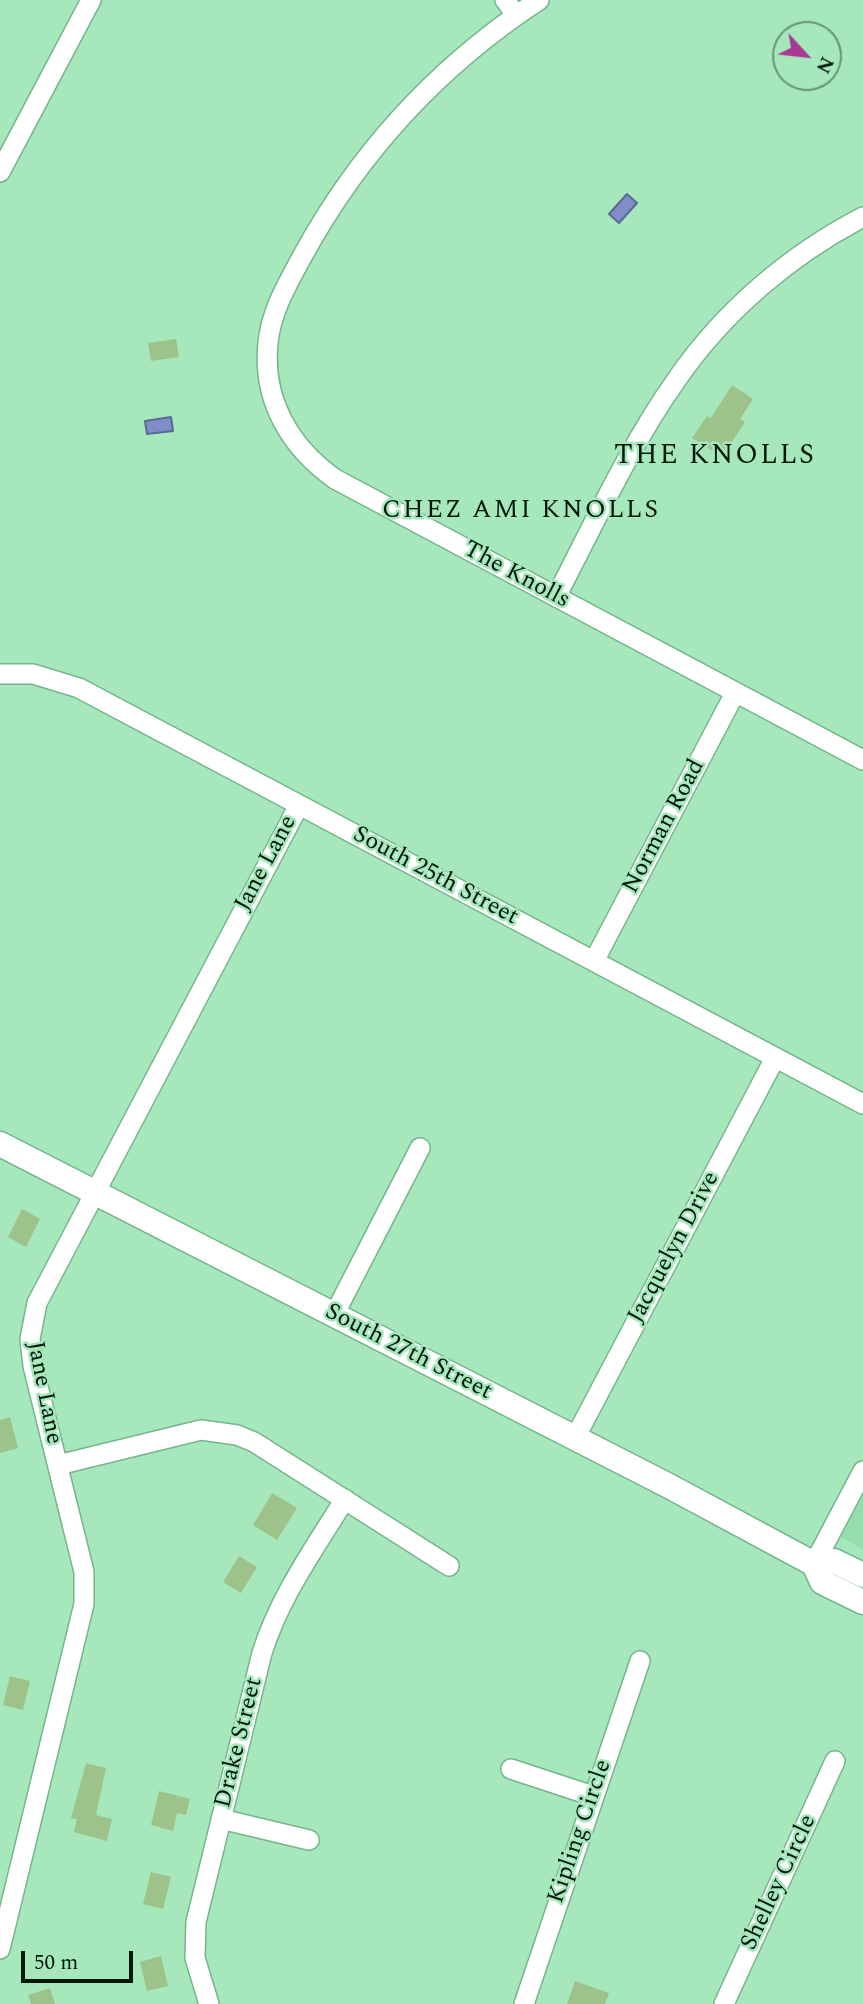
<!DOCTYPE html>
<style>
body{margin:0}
#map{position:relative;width:863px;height:2004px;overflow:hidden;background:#a6e7bc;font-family:Spectral,serif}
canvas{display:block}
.north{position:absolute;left:772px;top:21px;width:70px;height:70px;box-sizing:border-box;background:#a6e7bc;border:2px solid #649475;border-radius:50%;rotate:117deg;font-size:19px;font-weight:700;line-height:28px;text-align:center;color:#00180a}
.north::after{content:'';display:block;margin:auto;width:24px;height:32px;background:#a73894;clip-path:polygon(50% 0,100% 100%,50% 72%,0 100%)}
.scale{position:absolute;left:21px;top:1951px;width:112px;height:32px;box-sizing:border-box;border:4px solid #00180a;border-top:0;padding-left:9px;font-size:21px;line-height:24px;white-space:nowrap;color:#00180a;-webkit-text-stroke:5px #a6e7bc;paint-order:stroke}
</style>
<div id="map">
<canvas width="863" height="2004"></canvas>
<div class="north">N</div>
<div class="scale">50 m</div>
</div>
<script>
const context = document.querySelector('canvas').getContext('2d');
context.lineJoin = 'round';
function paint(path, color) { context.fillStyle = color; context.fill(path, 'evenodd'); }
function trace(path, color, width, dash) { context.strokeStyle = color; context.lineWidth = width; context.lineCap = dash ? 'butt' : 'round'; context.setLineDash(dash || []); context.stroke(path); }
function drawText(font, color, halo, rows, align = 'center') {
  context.font = font + ' Spectral,serif'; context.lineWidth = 5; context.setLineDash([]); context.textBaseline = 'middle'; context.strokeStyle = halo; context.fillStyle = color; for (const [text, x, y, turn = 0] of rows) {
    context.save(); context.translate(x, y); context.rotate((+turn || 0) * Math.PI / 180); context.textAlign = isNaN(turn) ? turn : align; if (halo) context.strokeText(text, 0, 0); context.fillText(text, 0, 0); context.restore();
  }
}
const built = new Path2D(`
 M863 1471V1549L831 1532Z`);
const water = new Path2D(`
 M627 194 637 203 619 223 609 214Z
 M171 417 173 431 147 434 145 421Z`);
const building = new Path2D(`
 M176 339 179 357 151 361 148 343Z
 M732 385 753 399 740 419 745 422 722 457 692 438 707 416 711 418Z
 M22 1209 40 1219 26 1247 8 1237Z
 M10 1417 18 1448 0 1453V1420Z
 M272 1493 297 1508 277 1540 253 1525Z
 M239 1556 257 1567 241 1593 223 1582Z
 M10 1676 30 1681 23 1710 3 1705Z
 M86 1763 106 1768 96 1815 112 1819 107 1841 74 1832 77 1819 71 1818Z
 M159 1791 190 1799 186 1815 177 1813 173 1831 151 1825Z
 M151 1872 171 1877 163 1909 143 1904Z
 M161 1956 168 1986 147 1991 140 1962Z
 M575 1981 609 1993 605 2004H567Z
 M50 1988 55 2004H31L28 1995Z`);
const minor = new Path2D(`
 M505 0 516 15
 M539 0C440 65 360 151 303 255 288 283 271 311 268 343 262 400 290 447 335 479L863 760
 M0 172 91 0
 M556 597C594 524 629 447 677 379 724 311 790 255 863 217
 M0 674H33L79 688 863 1104
 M594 961 735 693
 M334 1315 420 1148
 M575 1438 775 1058
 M58 1465 201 1430 237 1435 254 1442 449 1566
 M814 1564 863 1471
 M511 1769 593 1796
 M221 1819 309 1840
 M0 1949 84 1604V1572L33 1366 30 1339 37 1303 299 805
 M209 2004 195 1958 196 1922 262 1653C280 1596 314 1549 345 1499
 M524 2004 640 1661
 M724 2004 835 1761`);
const major = new Path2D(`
 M0 1144 669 1486 814 1564 834 1561 863 1575
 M814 1564 822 1582 863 1602`);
const streetNames = [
 ["The Knolls",516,576,28],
 ["Norman Road",665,827,-62],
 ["Jane Lane",267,864,-62],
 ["South 25th Street",435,877,28],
 ["Jacquelyn Drive",675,1248,-62],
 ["South 27th Street",408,1353,27],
 ["Jane Lane",43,1393,79],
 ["Drake Street",240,1743,-76],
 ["Kipling Circle",581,1832,-71],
 ["Shelley Circle",780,1883,-65]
];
const neighbourhoodNames = [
 ["CHEZ AMI KNOLLS",521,512]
];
const quarterNames = [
 ["THE KNOLLS",715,458]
];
paint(built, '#94deae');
paint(water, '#818dcb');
trace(water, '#5a6a91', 2);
paint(building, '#9dc38a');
trace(minor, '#76b58c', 22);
trace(major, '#76b58c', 27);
trace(minor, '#fff', 19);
trace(major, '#fff', 24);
drawText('24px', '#00180a', '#a6e7bc', streetNames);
context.letterSpacing = '2px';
drawText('26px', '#00180a', '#a6e7bc', neighbourhoodNames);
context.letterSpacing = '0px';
context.letterSpacing = '2px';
drawText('28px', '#00180a', '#a6e7bc', quarterNames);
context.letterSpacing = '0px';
</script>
